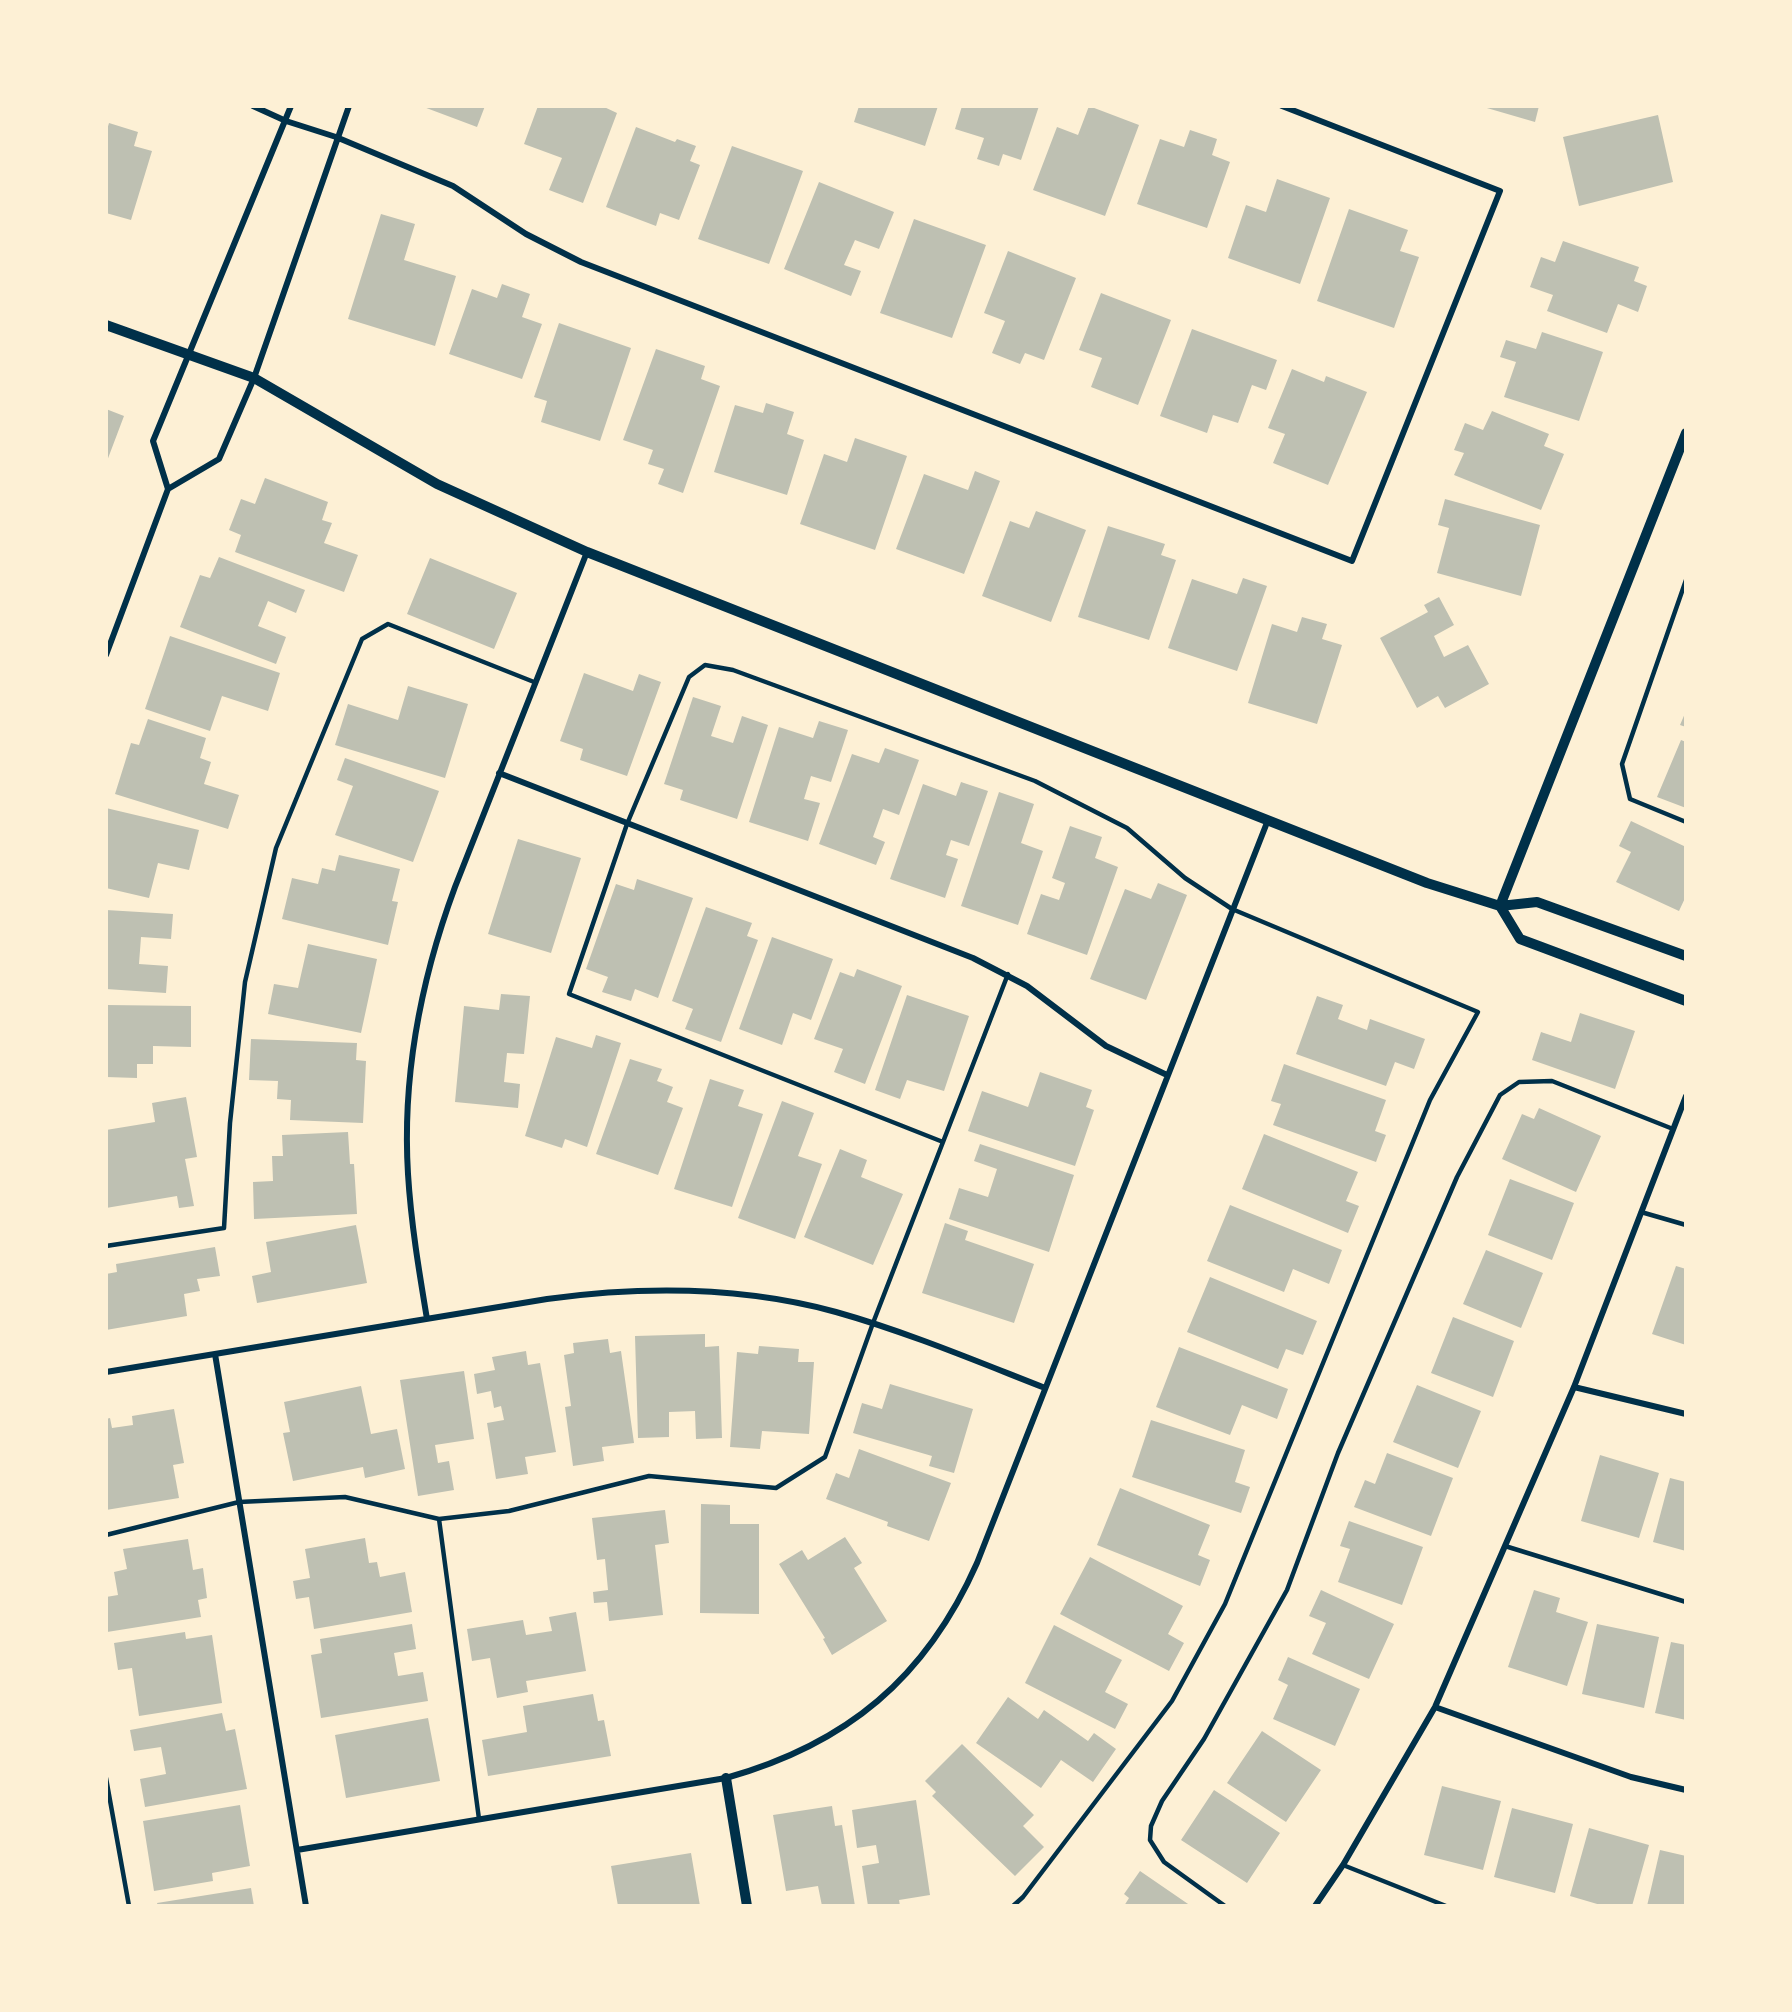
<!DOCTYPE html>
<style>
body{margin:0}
#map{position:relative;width:1792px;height:2012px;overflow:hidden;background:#fdf0d5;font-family:"PT Serif",serif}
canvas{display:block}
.frame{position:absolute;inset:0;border:108px solid #fdf0d5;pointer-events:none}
</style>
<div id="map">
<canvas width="1792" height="2012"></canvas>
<div class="frame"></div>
</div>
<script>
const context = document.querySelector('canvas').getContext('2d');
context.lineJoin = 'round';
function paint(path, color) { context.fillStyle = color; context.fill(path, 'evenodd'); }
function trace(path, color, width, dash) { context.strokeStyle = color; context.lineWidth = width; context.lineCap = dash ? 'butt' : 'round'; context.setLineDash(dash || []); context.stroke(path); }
const building = new Path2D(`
 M421 106H485L477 127Z
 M538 106H602L617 113 583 203 549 190 562 158 524 144Z
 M859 106H938L925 146 854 122Z
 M962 106H1039L1021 160 1003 154 999 166 977 159 984 138 955 129Z
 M1089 106 1139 125 1105 216 1033 190 1057 127 1078 135Z
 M1480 106H1539L1535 122Z
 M1658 115 1673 182 1579 206 1563 137Z
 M109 123 138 132 134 146 152 151 131 220 106 213V133Z
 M636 127 675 142 677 139 696 146 690 161 700 165 679 220 660 213 656 226 606 207Z
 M1190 130 1217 139 1212 155 1230 162 1207 228 1137 204 1160 139 1184 147Z
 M732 146 803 171 769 264 698 239Z
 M1277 179 1330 198 1300 284 1228 258 1246 205 1266 212Z
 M819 182 894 212 879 249 855 240 844 265 861 271 851 296 784 269Z
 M1349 209 1408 230 1400 251 1419 257 1394 328 1317 301Z
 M381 214 415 224 404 260 456 276 435 346 348 319Z
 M914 219 986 245 952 338 880 313Z
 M1563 241 1639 267 1634 281 1647 286 1638 312 1618 304 1607 333 1547 311 1553 295 1530 287 1541 257 1555 262Z
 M1008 251 1076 278 1044 360 1025 353 1020 364 992 353 1005 321 984 313Z
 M502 284 530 294 522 317 542 324 522 379 449 354 472 289 497 298Z
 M1101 293 1171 320 1138 405 1091 387 1102 358 1079 350Z
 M559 323 631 348 600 441 541 422 547 401 534 397Z
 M1192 329 1277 360 1266 390 1252 385 1238 423 1213 415 1207 433 1160 416Z
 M1542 332 1603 352 1579 421 1504 397 1516 362 1500 357 1506 340 1536 349Z
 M656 349 705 366 701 379 720 386 683 493 658 484 664 469 648 464 653 450 623 440Z
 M1292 369 1324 382 1326 376 1367 392 1328 485 1273 463 1285 434 1268 428Z
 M766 403 794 412 787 434 804 440 787 495 714 472 735 405 763 413Z
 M106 409 124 416 107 461H106Z
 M1492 411 1549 434 1544 446 1564 454 1541 510 1454 475 1464 453 1454 450 1465 423 1483 430Z
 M855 438 907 456 875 550 800 524 824 454 847 462Z
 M975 471 1000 481 964 574 896 549 924 474 968 490Z
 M265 478 328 502 322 520 332 523 324 543 358 555 344 592 235 552 241 535 229 530 241 499 255 504Z
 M1445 499 1540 525 1521 596 1437 573 1449 528 1438 525Z
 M1036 511 1086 530 1051 622 982 596 1010 521 1029 528Z
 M1108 526 1165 544 1161 555 1176 560 1149 640 1078 617Z
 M219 557 305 590 296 613 268 601 258 626 286 637 276 664 180 627 200 575 210 578Z
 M430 558 517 593 494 649 407 614Z
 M1243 578 1267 586 1237 671 1168 648 1192 579 1237 594Z
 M1439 597 1454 625 1434 636 1444 657 1468 645 1489 684 1445 708 1438 696 1417 708 1380 638 1428 612 1424 605Z
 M1302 617 1327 624 1322 639 1342 645 1317 724 1248 703 1272 624 1297 632Z
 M170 636 280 673 268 711 222 696 210 731 145 709Z
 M584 673 633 691 639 674 661 682 627 776 580 760 583 749 560 741Z
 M408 686 468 704 445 778 335 745 348 704 398 720Z
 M693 697 721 706 711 736 733 743 742 716 768 725 737 819 680 800 683 790 664 784Z
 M1686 711V727L1680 725Z
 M148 719 206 738 200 758 211 762 204 784 239 795 228 829 115 794 131 743 139 745Z
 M819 721 848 730 831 782 811 776 804 799 820 803 808 841 749 822 779 727 813 738Z
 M1681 740 1686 742V808L1657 797Z
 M885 748 919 760 899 815 883 809 873 837 885 842 876 865 819 844 852 754 879 763Z
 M345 758 439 791 413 862 335 835 353 786 337 780Z
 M961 782 988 791 969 846 951 840 946 855 958 859 945 898 890 879 923 784 956 796Z
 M999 792 1034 804 1021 843 1043 851 1018 925 961 906Z
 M106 808 199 830 189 870 158 863 149 898 106 888Z
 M1631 821 1686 847V896L1679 911 1616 882 1631 852 1619 846Z
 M1070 826 1102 837 1095 858 1118 867 1087 955 1027 934 1041 894 1059 900 1065 883 1052 878Z
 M518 839 581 858 551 953 488 934Z
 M339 855 400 869 392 901 398 902 388 945 282 919 292 878 318 884 322 868 335 871Z
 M637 879 693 898 658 998 635 989 631 1001 602 992 608 977 586 969 616 884 634 890Z
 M1158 883 1187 895 1146 1000 1090 979 1125 889 1151 899Z
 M706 907 752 923 747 936 758 940 721 1042 685 1029 693 1009 672 1001Z
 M106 910 173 914 171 939 141 937 139 964 168 966 166 993 106 989Z
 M772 937 833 959 811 1020 793 1013 782 1045 739 1029Z
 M308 944 377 959 361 1033 268 1014 274 984 298 988Z
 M857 969 902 986 865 1084 834 1072 843 1049 814 1039 840 972 854 977Z
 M501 994 530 996 524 1054 507 1053 504 1082 520 1084 518 1108 455 1102 464 1006 499 1010Z
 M907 995 969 1016 944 1091 907 1080 900 1099 875 1090Z
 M1317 996 1343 1005 1338 1019 1367 1030 1370 1019 1425 1039 1414 1069 1395 1062 1386 1086 1296 1054Z
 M106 1005 191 1006V1047L153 1046V1064H137V1078L106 1077Z
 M1580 1013 1635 1031 1615 1089 1532 1060 1541 1032 1571 1042Z
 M596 1035 621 1043 587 1147 565 1139 562 1148 525 1136 556 1037 592 1048Z
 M251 1039 357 1043 356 1060 366 1061 363 1123 290 1120 291 1100 277 1099 278 1081 249 1080Z
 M630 1059 662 1069 657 1081 673 1087 667 1102 683 1108 658 1175 596 1154Z
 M1284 1064 1386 1100 1375 1131 1386 1135 1376 1162 1273 1125 1281 1104 1271 1101Z
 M1040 1072 1092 1090 1086 1107 1094 1110 1075 1166 968 1131 982 1091 1028 1107Z
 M710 1079 744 1090 738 1106 763 1114 732 1207 674 1189Z
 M186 1097 197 1157 185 1159 194 1206 179 1208 177 1196 106 1208V1130L155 1122 152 1103Z
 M782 1101 814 1113 798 1156 822 1164 795 1239 738 1218Z
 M1539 1108 1601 1136 1576 1192 1502 1159 1522 1114 1534 1119Z
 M348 1132 350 1164H354L357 1214 254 1219 253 1182 273 1181 272 1156H283L282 1135Z
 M1264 1134 1358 1172 1346 1201 1359 1206 1348 1233 1242 1189Z
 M980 1144 1074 1175 1049 1252 949 1219 959 1188 988 1197 997 1169 974 1161Z
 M840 1149 867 1160 861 1177 903 1194 873 1265 804 1237Z
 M1510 1179 1574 1203 1552 1260 1488 1235Z
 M1230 1205 1342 1250 1329 1284 1293 1269 1284 1292 1207 1261Z
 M945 1223 968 1231 965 1240 1034 1264 1014 1323 922 1293Z
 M356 1225 367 1283 257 1303 252 1276 271 1272 266 1242Z
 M215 1247 220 1276 197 1279 200 1291 184 1294 187 1316 106 1330V1274L117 1272 116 1264Z
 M1486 1250 1543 1273 1521 1328 1463 1304Z
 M1676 1266 1686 1269V1345L1652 1334Z
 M1210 1277 1317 1321 1303 1355 1286 1349 1278 1369 1187 1332Z
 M1453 1317 1514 1341 1493 1397 1431 1373Z
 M705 1334V1347L719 1346 722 1438 696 1439 695 1411 669 1412V1437L638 1438 635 1336Z
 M608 1339 610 1353 621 1351 634 1443 602 1447 604 1461 573 1466 565 1407 571 1406 564 1355 574 1353 573 1343Z
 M759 1346 799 1349 798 1362H814L809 1434 762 1431 760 1449 730 1447 737 1352 758 1354Z
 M1179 1347 1288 1389 1277 1419 1242 1405 1230 1435 1156 1407Z
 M526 1351 528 1365 540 1363 556 1452 525 1457 528 1474 496 1479 487 1423 504 1420 501 1406 494 1408 491 1391 477 1394 474 1374 495 1370 492 1357Z
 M464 1371 474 1439 435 1445 438 1463 449 1461 454 1490 418 1496 400 1380Z
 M890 1384 973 1409 954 1473 929 1466 932 1456 853 1433 862 1403 882 1409Z
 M1417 1385 1481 1411 1458 1468 1393 1442Z
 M361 1386 371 1434 397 1429 405 1469 365 1478 363 1467 293 1481 283 1433 290 1432 284 1402Z
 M174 1409 184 1463 173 1465 179 1498 106 1510V1419L110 1418 112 1428 133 1425 132 1416Z
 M1151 1420 1245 1450 1235 1482 1250 1487 1241 1513 1132 1477Z
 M859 1449 951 1483 929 1541 887 1526 888 1522 826 1499 836 1473 849 1478Z
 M1387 1453 1453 1478 1431 1536 1354 1507 1365 1480 1375 1484Z
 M1600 1455 1659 1473 1639 1538 1581 1521Z
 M1670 1478 1686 1482V1551L1653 1542Z
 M1120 1488 1210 1525 1198 1555 1210 1560 1200 1586 1097 1545Z
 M701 1504 730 1505V1524H759V1614L700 1613Z
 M665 1510 669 1543 655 1545 663 1615 609 1621 607 1602 594 1603 593 1592 608 1590 605 1559 597 1560 592 1518Z
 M1349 1521 1423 1547 1402 1605 1338 1582 1350 1549 1340 1546Z
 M845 1537 862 1563 854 1568 887 1621 832 1655 823 1639 825 1638 779 1564 802 1550 808 1560Z
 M365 1538 369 1563 377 1562 380 1577 405 1572 412 1612 314 1629 309 1597 296 1599 293 1581 310 1578 305 1549Z
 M188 1539 193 1570 203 1568 207 1598 198 1600 201 1617 107 1632 106 1597 118 1595 114 1572 127 1569 123 1549Z
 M1090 1557 1183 1606 1168 1634 1184 1643 1169 1671 1060 1614Z
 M1321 1590 1394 1624 1369 1679 1312 1654 1326 1623 1309 1616Z
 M1534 1590 1560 1598 1556 1612 1588 1622 1567 1686 1508 1667Z
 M576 1612 586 1671 526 1681 528 1692 497 1698 490 1658 472 1661 467 1629 523 1620 526 1635 552 1631 549 1617Z
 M412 1624 416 1649 394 1653 398 1676 423 1672 428 1701 321 1718 311 1655 322 1653 320 1639Z
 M1597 1624 1659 1637 1644 1708 1582 1694Z
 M1054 1625 1122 1660 1105 1692 1128 1704 1115 1729 1025 1683Z
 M185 1632 186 1639 212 1635 222 1703 139 1716 132 1668 118 1670 114 1643Z
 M1671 1642 1686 1645V1720L1655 1713Z
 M1288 1657 1360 1689 1335 1746 1273 1719 1288 1685 1278 1680Z
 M593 1694 598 1721 604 1720 611 1756 488 1776 482 1740 527 1732 523 1706Z
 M1008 1697 1038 1719 1044 1710 1088 1741 1094 1733 1116 1749 1093 1782 1061 1760 1041 1788 976 1743Z
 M222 1713 226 1731 235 1729 247 1789 145 1807 140 1779 166 1774 161 1747 134 1751 130 1730Z
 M428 1718 440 1781 346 1798 335 1735Z
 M1262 1731 1321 1770 1286 1822 1227 1783Z
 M962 1744 1034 1815 1023 1826 1044 1847 1015 1876 932 1796 936 1792 925 1781Z
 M1442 1786 1501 1801 1483 1870 1424 1855Z
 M1214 1790 1280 1833 1247 1883 1181 1840Z
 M916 1800 930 1895 899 1900 900 1906H868L862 1866 879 1863 876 1845 857 1848 852 1810Z
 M240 1805 250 1866 212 1873 213 1881 154 1891 143 1821Z
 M832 1806 835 1826 842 1825 855 1906H822L818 1886 786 1891 773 1815Z
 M1512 1808 1573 1824 1555 1893 1494 1877Z
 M1589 1828 1649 1845 1632 1906H1604L1570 1896Z
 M1660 1850 1686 1856V1906H1647Z
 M691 1853 700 1906H618L611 1866Z
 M1140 1871 1191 1906H1124L1129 1898 1124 1894Z
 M251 1888 254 1906H158L157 1903Z`);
const service = new Path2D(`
 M1686 580 1622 764 1630 799 1686 822
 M943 1142 569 994 627 824 689 677 705 665 733 670 1035 781 1127 828 1185 878 1232 909 1478 1012 1430 1100 1225 1604 1172 1701 1023 1897 1013 1906
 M1641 1212 1686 1225
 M106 1246 224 1228 230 1123 245 982 276 848 362 639 388 624 534 682
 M439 1519 479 1819
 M106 1535 239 1502 345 1497 439 1519 509 1511 649 1476 776 1488 825 1457 873 1323 1008 974
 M1505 1546 1686 1602
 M106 1778 129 1906
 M1343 1865 1446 1906
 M1225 1906 1164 1862 1150 1840 1151 1826 1162 1801 1204 1739 1287 1590 1338 1453 1457 1177 1500 1095 1519 1082 1552 1081 1673 1129`);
const minor = new Path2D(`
 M253 106 286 121 336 137 453 186 526 234 581 262 1352 561 1500 191 1282 106
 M168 489 219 459 254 378 349 106
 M106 655 168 489 153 441 291 106
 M499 773 973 958 1027 986 1106 1046 1167 1075
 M427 1319C419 1271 411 1223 408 1174 402 1076 421 979 455 887L587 552
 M215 1354 306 1906
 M106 1372 547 1299C643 1286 741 1286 836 1312 907 1332 976 1361 1045 1388
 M1574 1387 1686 1414
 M1435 1707 1631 1777 1686 1790
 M297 1850 726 1778C847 1744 926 1678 977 1563L1268 820
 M1315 1906 1343 1865 1435 1707 1574 1387 1686 1096`);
const tertiary = new Path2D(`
 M106 325 254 378 437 484 587 552 1427 883 1500 906 1537 902 1686 956
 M1500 906 1686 433
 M1500 906 1520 939 1686 1001
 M726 1778 747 1906`);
paint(building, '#bec0b2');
trace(service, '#003049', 4.5);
trace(minor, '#003049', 6);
trace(tertiary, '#003049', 10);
</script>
